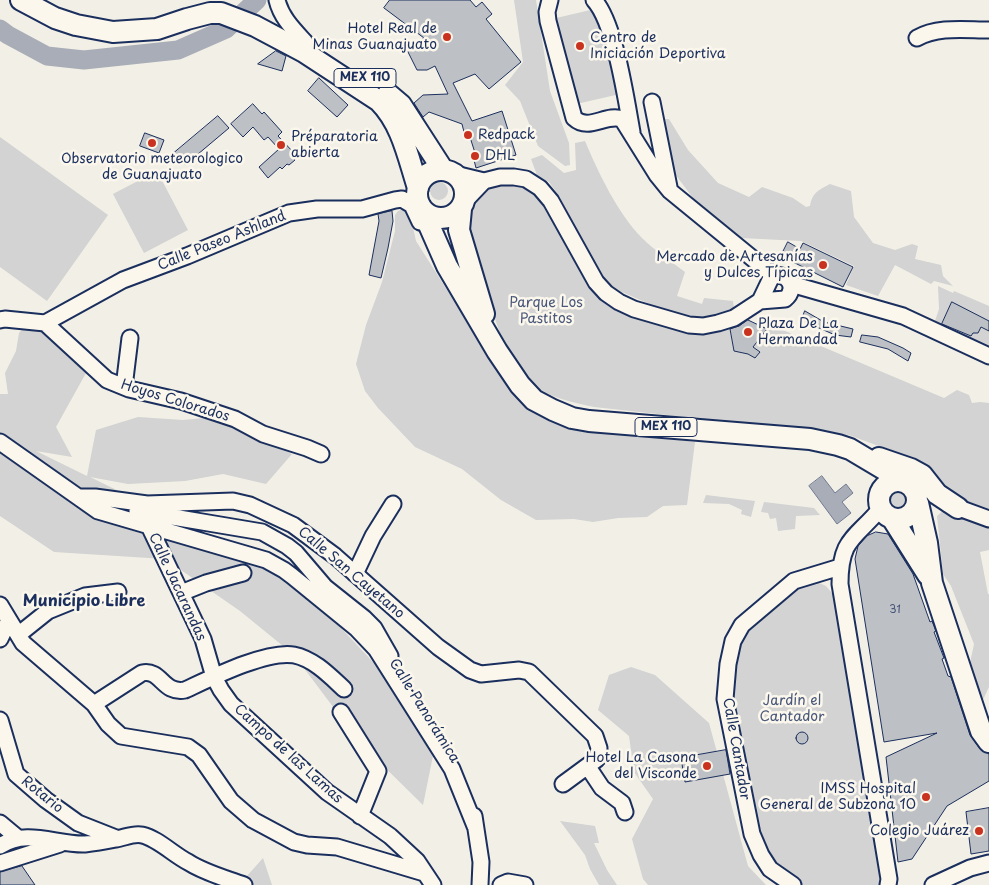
<!DOCTYPE html>
<meta charset="utf-8">
<style>
body{margin:0}
canvas{display:block;background:#f2efe6}
</style>
<canvas width="989" height="885"></canvas>
<script>
const context = document.querySelector('canvas').getContext('2d');
context.lineJoin = 'round';
function paint(path, color) { context.fillStyle = color; context.fill(path, 'evenodd'); }
function trace(path, color, width, dash) { context.strokeStyle = color; context.lineWidth = width; context.lineCap = dash ? 'butt' : 'round'; context.setLineDash(dash || []); context.stroke(path); }
function drawText(font, color, halo, rows, align = 'center') {
  context.font = font + ' "Playpen Sans",sans-serif'; context.lineWidth = 5; context.setLineDash([]); context.textBaseline = 'middle'; context.strokeStyle = halo; context.fillStyle = color; for (const [text, x, y, turn = 0] of rows) {
    context.save(); context.translate(x, y); context.rotate((+turn || 0) * Math.PI / 180); context.textAlign = isNaN(turn) ? turn : align; if (halo) context.strokeText(text, 0, 0); context.fillText(text, 0, 0); context.restore();
  }
}
const green = new Path2D(`
 M514 0H536L550 91 569 143 570 165 565 166 538 146 520 101 505 85 523 62Z
 M599 8 620 94 572 105 552 19Z
 M660 119H669L688 150 718 183 749 197 762 187 793 198 806 207 810 206C812 193 818 190 830 184L851 191 854 217 873 243 895 250 912 244 918 246 915 259 941 265 943 276 953 286 934 281 931 284 895 265 878 296 846 285 854 266 801 241 741 238 696 202 672 170Z
 M0 137 108 215 47 301 0 267Z
 M585 141C598 172 618 214 642 238 655 251 671 261 685 272L677 296 702 304 704 298 733 301 734 309 700 318 668 312 615 289 601 276 559 196 549 182 537 175 531 159 542 155 564 173 576 170 575 143Z
 M157 171 188 230 144 253 113 194Z
 M430 191a9 9 0 1 1 18 0a9 9 0 1 1-18 0Z
 M518 182 530 190 542 203 587 283 604 299 649 318 728 322 734 351 748 354 755 358 760 352 753 347 767 329 778 328 944 398 957 390 969 395 972 403 980 402 989 403V510L961 500 940 488 916 460 849 435 594 407C572 402 549 398 530 383 503 361 489 298 480 265 476 249 469 233 470 216 470 202 478 194 488 184Z
 M403 209 410 214 416 241 511 391 527 405 584 427 695 442 687 505 663 506 647 517 618 518 593 522 574 519 536 520 501 500 462 469 415 447 378 408 365 391 356 364 366 325 382 282 395 231V215L398 211Z
 M938 286 953 293 954 291 989 306V345L935 321 939 309Z
 M30 321 86 373 56 427 72 457 36 451 87 476 96 430 138 417 183 420 225 416 292 454 266 484 223 474 185 481 128 484 90 477 292 576 438 731 423 805 361 744 294 655 240 611 165 559 54 552 0 516V394H8L5 373 16 351 19 333Z
 M889 500a10 10 0 1 1 20 0a10 10 0 1 1-20 0Z
 M706 495 755 501 751 517 741 514 742 510 729 504 703 503Z
 M764 502 814 508 820 515 796 516 795 529 778 531 776 518 770 519 768 513 761 512Z
 M944 510 989 525V550L980 552 988 594H989V687L981 704 970 663 974 644 951 586 943 574 937 516Z
 M815 581 826 586 836 598 883 868 880 885H799L774 867 760 844 728 694 742 632 795 585Z
 M631 667 655 675 709 723 748 866 766 885H648L643 879 632 839 653 799 634 772 629 736 598 710 609 675Z
 M560 821 595 826 599 843H594L607 870 617 885H599L590 869 585 855Z
 M263 858 272 885H239Z`);
const water = new Path2D(`
 M822 476 835 493 846 484 853 493 842 502 851 513 837 524 809 486Z`);
const river = new Path2D(`
 M0 29 8 35 47 56 84 60 178 50 226 29 257 0`);
const building = new Path2D(`
 M390 0H470L476 7 482 2 492 14 486 19 521 62 489 89 475 74 453 83 472 121 502 111 516 155 476 168 474 160 477 159 468 131 464 132 462 124 429 112 423 117 414 103 423 95 448 94 435 66 427 70H417L406 48 413 47 424 38 384 8Z
 M276 51 286 56 282 71 258 64Z
 M319 78 348 105 337 117 308 91Z
 M253 104 262 114 264 112 282 132 278 136 294 153 292 156 295 160 289 165 287 164 282 169 280 167 268 178 259 167 279 149 268 137 264 140 253 127 243 137 231 124Z
 M218 116 229 128 185 165 174 153Z
 M145 133 164 140 159 153 140 146Z
 M392 211 393 221 388 248 381 278 369 275 379 221 378 214Z
 M788 242 800 249 803 243 853 267 843 287 781 256Z
 M952 302 989 321V331L981 327 978 333H973L971 336 942 324Z
 M805 311 824 322 853 329 851 337 835 335 810 324 802 319Z
 M748 320 767 329 753 347 760 352 755 358 748 354 734 351 730 329 739 326Z
 M862 335 878 337 903 348 911 353 908 361 888 349 860 342Z
 M876 532 888 534 913 574 930 622 932 621 936 631 934 632 944 658 942 659 948 676 951 677 970 735 980 749 989 754V781L947 806 912 859 898 862 886 757 937 733 884 742 855 559 858 546 867 536Z
 M796 738a6 6 0 1 1 12 0a6 6 0 1 1-12 0Z
 M726 750 730 774 685 782 681 758Z
 M989 808V851L971 854 966 812Z
 M22 866 35 885H0V872Z`);
const minor = new Path2D(`
 M277 0C281 17 293 29 305 42
 M550 0 547 12 548 21 574 118C589 132 606 113 622 119L657 175 670 191 774 276
 M594 0C615 23 626 99 632 132
 M917 38C938 26 965 30 989 30
 M652 102 669 187
 M455 174 484 181 500 177H514L526 179 540 188 551 201 596 282 606 293 619 302 634 309 689 325 703 326 718 323 734 318 760 301 785 299C799 288 786 269 771 278L760 301
 M464 202 484 181
 M791 284 903 316 989 356
 M0 320 5 319 45 323 123 280 187 256 289 213 317 209H362L395 200 402 199 412 205 420 222
 M45 323 107 380 129 389 181 401 235 419 263 434 307 448 321 454
 M124 387 130 338
 M0 442 98 511 266 560 284 570 292 576 357 629 376 649 452 769 475 826
 M79 497H95L147 504 233 501 250 505 293 525 335 556 438 647 470 670 481 674 519 670 529 672 595 736 599 748 597 759 563 784
 M948 504 989 519
 M881 508C855 539 840 538 840 584L889 879 888 885
 M137 511 262 532 287 546 296 553 325 587 364 618 374 628 390 656
 M149 526 203 639 214 677 221 690 231 704 327 792 390 836 417 861 433 885
 M355 574 373 536 393 504
 M181 593 206 583 243 573
 M0 605 23 643 94 704 108 724 121 736 188 747 199 755 231 801 253 820 294 842 307 845 337 847 424 873
 M18 635 48 611 85 596 118 592
 M0 639 9 620
 M94 704 142 673C162 669 162 694 185 690 211 678 267 650 294 655 314 659 330 676 344 689
 M341 712 378 771 360 816
 M0 720 16 774 46 800 78 823 116 838
 M588 767 602 788 622 803 625 812
 M474 816 481 862 480 885
 M0 823 18 838
 M0 846C27 828 56 845 85 844 95 843 106 841 116 839 124 838 133 833 142 835 157 838 174 855 188 862 205 873 225 878 244 885
 M0 863 60 844
 M501 885 508 882 525 885
 M793 885 770 869 761 855 752 834 725 699 728 664 733 641 742 625 794 581 840 567
 M933 885 970 868 989 863`);
const major = new Path2D(`
 M21 0 55 18 76 25 113 32 157 29 187 19 210 13H221L255 26 304 52 379 101C402 124 408 157 418 188
 M388 94 401 105 443 170
 M417 194a24 24 0 1 1 48 0a24 24 0 1 1-48 0Z
 M421 207 447 266 497 351 520 385 534 400 553 410 572 418 589 421 810 439 838 445 850 449 902 480
 M461 209 459 230 484 314
 M879 458 911 469 922 475 937 494 958 508
 M879 500a19 19 0 1 1 38 0a19 19 0 1 1-38 0Z
 M918 503 927 543 932 583 981 731 989 742
 M892 518 928 575`);
const markers = [
 [447,37,5,"#c8321e"],
 [580,46,5,"#c8321e"],
 [468,135,5,"#c8321e"],
 [152,143,5,"#c8321e"],
 [281,145,5,"#c8321e"],
 [475,156,5,"#c8321e"],
 [823,265,5,"#c8321e"],
 [748,332,5,"#c8321e"],
 [707,766,5,"#c8321e"],
 [926,797,5,"#c8321e"],
 [979,831,5,"#c8321e"]
];
const numberNames = [
 ["31",895,610]
];
const shields = [
 [365,78,62],
 [666,427,62]
];
const shieldNames = [
 ["MEX 110",365,78],
 ["MEX 110",666,427]
];
const poiNames = [
 ["Hotel Real de",437,29],
 ["Minas Guanajuato",437,45],
 ["Centro de",590,38,"left"],
 ["Iniciación Deportiva",590,54,"left"],
 ["Redpack",478,135,"left"],
 ["Préparatoria",291,137,"left"],
 ["abierta",291,153,"left"],
 ["DHL",485,156,"left"],
 ["Observatorio meteorologico",152,159,"center"],
 ["de Guanajuato",152,175,"center"],
 ["Mercado de Artesanías",813,257],
 ["y Dulces Típicas",813,273],
 ["Plaza De La",758,324,"left"],
 ["Hermandad",758,340,"left"],
 ["Hotel La Casona",697,758],
 ["del Visconde",697,774],
 ["IMSS Hospital",916,789],
 ["General de Subzona 10",916,805],
 ["Colegio Juárez",969,831]
];
const streetNames = [
 ["Calle Paseo Ashland",222,241,-22],
 ["Hoyos Colorados",175,401,17],
 ["Calle San Cayetano",351,573,40],
 ["Calle Jacarandas",177,587,65],
 ["Calle Panorámica",424,711,58],
 ["Calle Cantador",736,749,80],
 ["Campo de las Lamas",288,754,42],
 ["Rotario",42,795,39]
];
const parkNames = [
 ["Parque Los",546,303],
 ["Pastitos",546,319],
 ["Jardín el",792,701],
 ["Cantador",792,717]
];
const quarterNames = [
 ["Municipio Libre",84,602]
];
paint(green, '#d2d3d2');
paint(water, '#a9adb7');
trace(water, '#707b93', 1);
trace(river, '#a9adb7', 19);
paint(building, '#bdc0c4');
trace(building, '#1b2f5e', 1);
trace(minor, '#1b2f5e', 19);
trace(major, '#1b2f5e', 24);
trace(minor, '#fbf7ec', 15);
trace(major, '#fbf7ec', 20);
for (const [x, y, r, color] of markers) { const dot = new Path2D(); dot.arc(x, y, r, 0, 2 * Math.PI); context.fillStyle = color; context.fill(dot); trace(dot, '#fbf7ec', 2); }
drawText('11px', '#445378', null, numberNames);
for (const [x, y, w] of shields) { const box = new Path2D(); box.roundRect(x - w / 2, y - 9.5, w, 19, 4); context.fillStyle = '#fbf7ec'; context.fill(box); trace(box, '#1b2f5e', 1); }
drawText('bold 12px', '#1b2f5e', null, shieldNames);
drawText('14px', '#1b2f5e', '#fbf7ec', poiNames, 'right');
drawText('14px', '#1b2f5e', '#fbf7ec', streetNames);
drawText('14px', '#49587b', '#fbf7ec', parkNames);
drawText('bold 16px', '#1b2f5e', '#fbf7ec', quarterNames);
</script>
